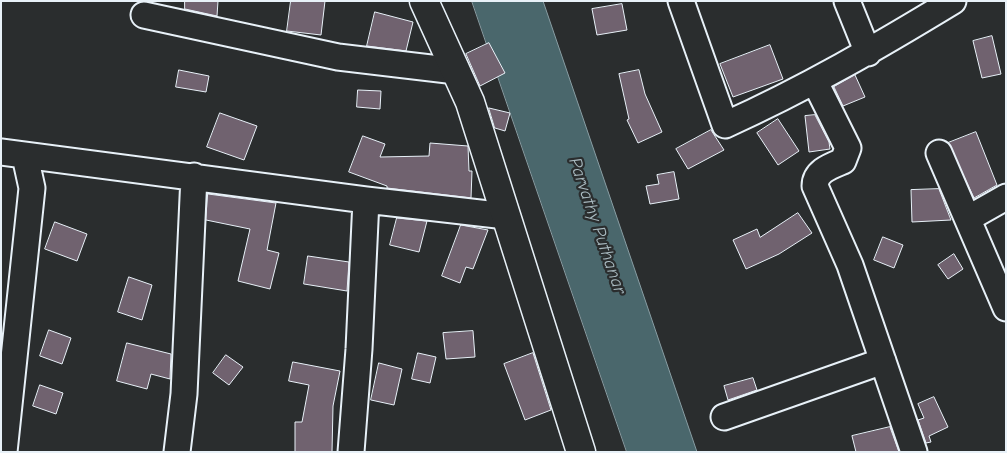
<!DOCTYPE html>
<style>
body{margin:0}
#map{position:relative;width:1007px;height:453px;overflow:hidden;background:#2a2d2e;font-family:"Comic Neue",sans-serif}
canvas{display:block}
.frame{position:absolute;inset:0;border:2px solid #e8f1f8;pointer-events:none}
</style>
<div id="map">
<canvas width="1007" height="453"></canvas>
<div class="frame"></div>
</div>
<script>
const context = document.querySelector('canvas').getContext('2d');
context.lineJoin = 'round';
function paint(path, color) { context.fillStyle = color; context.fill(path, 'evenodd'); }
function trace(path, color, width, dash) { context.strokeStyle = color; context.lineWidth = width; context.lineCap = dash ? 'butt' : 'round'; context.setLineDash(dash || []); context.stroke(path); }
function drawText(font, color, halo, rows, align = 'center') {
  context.font = font + ' "Comic Neue",sans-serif'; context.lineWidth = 4.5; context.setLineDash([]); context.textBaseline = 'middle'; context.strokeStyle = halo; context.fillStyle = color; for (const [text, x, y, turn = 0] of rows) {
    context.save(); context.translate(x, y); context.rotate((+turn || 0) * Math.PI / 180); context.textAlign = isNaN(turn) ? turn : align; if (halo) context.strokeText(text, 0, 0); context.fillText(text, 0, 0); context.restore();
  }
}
const water = new Path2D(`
 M472 1H543L697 452H627Z`);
const building = new Path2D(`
 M185 1H218L217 16 185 9Z
 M291 1H325L321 35 287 31Z
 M622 4 627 30 597 35 592 9Z
 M375 12 413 22 406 51 367 46Z
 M992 36 1001 74 982 78 973 41Z
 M489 43 505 73 480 86 466 54Z
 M770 45 783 79 733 97 720 64Z
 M179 70 209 76 206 92 176 87Z
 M639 70 645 94 662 132 638 143 627 120 629 119 619 74Z
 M855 75 865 97 843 106 834 87Z
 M358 90 381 91 380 109 357 107Z
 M489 108 510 113 505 131 495 128Z
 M220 113 257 126 244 160 207 147Z
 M815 115 829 142 830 149 809 152 805 116Z
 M778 119 799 151 778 165 757 133Z
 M711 130 724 150 688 169 676 149Z
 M976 132 997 185 974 198 948 143Z
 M363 136 385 144 380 157 429 156 430 143 468 146 469 171H472L471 198 387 188V186L349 172Z
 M674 172 679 199 650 204 646 186 659 184 657 175Z
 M939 189 951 220 912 222 911 190Z
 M208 194 276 203 267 250 279 253 270 289 238 281 250 229 206 220Z
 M798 213 812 233 779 254 746 269 733 240 757 229 760 237Z
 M397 218 427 221 419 252 390 245Z
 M55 222 87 234 77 261 45 249Z
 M461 225 488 230 473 269 466 267 460 283 442 276Z
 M883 237 903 245 894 268 874 260Z
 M954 254 963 269 948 279 938 265Z
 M308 256 349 262 347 291 304 284Z
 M129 277 152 285 142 320 118 312Z
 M49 330 71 338 62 364 40 356Z
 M473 331 475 357 446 359 443 333Z
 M127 343 171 354 170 379 151 374 147 389 117 381Z
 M418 353 436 357 430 383 412 379Z
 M533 353 551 410 525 420 504 364Z
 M226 355 243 367 229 385 213 373Z
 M293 362 340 371 333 406 332 452H295V422H302L309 385 289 381Z
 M379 363 402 369 394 405 371 400Z
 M753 378 757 390 728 400 724 386Z
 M40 385 63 393 56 414 33 406Z
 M934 397 948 427 929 436 931 442 926 443 918 420 924 418 918 404Z
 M890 427 899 452H856L852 436Z`);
const minor = new Path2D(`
 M681 1 725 125C805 89 879 46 953 1
 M847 1 868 53
 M144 15 338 57 456 71
 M815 82 848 148 843 161C831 166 815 171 815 186L850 265 914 452
 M1 152 366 200 506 216
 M939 153 1006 308
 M969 218 1006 197
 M724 417 883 361
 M4 452 32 188 25 156
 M177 452 184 394 194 176
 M351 452 359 349 366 200`);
const tertiary = new Path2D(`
 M424 1 470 102 581 452`);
const waterNames = [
 ["Parvathy Puthanar",597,226,71]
];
paint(water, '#4a676c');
trace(water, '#899ea4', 1);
paint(building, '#70626f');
trace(building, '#e8f1f8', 1);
trace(minor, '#e8f1f8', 29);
trace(tertiary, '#e8f1f8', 31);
trace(minor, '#2a2d2e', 25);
trace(tertiary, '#2a2d2e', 28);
drawText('italic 18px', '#a9bac0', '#2a2d2e', waterNames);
</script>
